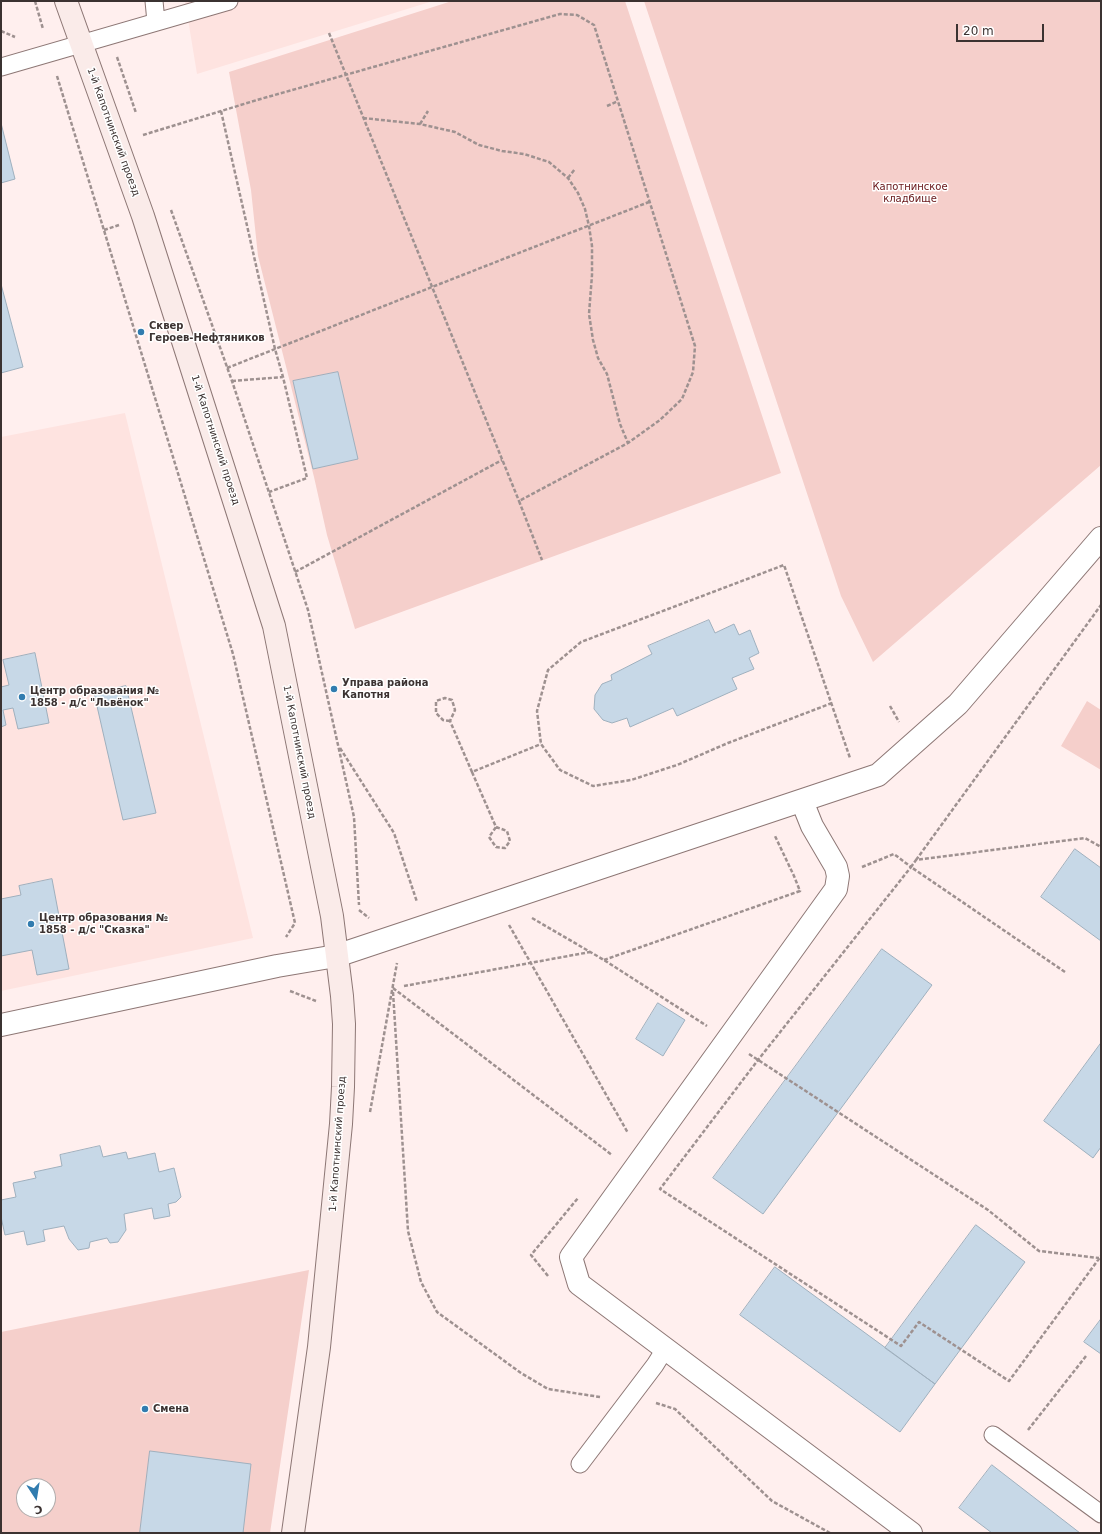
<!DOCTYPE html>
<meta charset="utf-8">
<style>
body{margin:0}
#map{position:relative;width:1102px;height:1534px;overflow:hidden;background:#ffefee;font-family:"DejaVu Sans",sans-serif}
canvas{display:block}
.frame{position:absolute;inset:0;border:2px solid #3b3231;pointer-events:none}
.north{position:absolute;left:16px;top:1478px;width:40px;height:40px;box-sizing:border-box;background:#fff;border:1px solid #b1adad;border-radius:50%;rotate:168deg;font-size:11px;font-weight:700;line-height:16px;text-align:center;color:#3b3231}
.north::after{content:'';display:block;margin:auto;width:14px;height:18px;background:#317caf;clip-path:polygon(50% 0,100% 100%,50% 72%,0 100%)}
.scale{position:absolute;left:956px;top:24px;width:88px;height:18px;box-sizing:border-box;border:2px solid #3b3231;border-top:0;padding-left:5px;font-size:12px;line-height:14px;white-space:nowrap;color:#3b3231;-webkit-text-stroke:3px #fff;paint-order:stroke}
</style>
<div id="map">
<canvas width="1102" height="1534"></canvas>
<div class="frame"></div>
<div class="north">С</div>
<div class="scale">20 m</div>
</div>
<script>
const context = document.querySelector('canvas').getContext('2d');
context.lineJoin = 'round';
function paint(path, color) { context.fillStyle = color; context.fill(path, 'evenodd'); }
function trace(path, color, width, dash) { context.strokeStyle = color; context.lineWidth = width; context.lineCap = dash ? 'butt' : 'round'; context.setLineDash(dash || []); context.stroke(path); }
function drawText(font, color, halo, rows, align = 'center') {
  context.font = font + ' "DejaVu Sans",sans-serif'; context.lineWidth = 3; context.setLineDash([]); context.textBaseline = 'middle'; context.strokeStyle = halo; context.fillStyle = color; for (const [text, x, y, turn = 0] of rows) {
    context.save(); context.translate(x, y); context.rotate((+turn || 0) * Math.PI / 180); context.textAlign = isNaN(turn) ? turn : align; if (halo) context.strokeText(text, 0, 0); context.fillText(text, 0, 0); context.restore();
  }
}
const built = new Path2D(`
 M185 1H433L197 74Z
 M125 413 253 938 1 991V437Z`);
const green = new Path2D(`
 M452 1H625L781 473 355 629 327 535 314 477 258 256 251 190 229 72Z
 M644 1H1101V465L873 662 841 596Z
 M1087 701 1101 710V770L1061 746Z
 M309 1270 270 1533H1V1332ZM24 1486H48V1510H24Z`);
const building = new Path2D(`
 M1 123 15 179 1 183Z
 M1 284 23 367 1 373Z
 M338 372 358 459 313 469 293 381Z
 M709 620 715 633 734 624 739 635 750 630 759 653 749 658 754 669 732 678 737 689 677 716 673 708 630 727 627 718 612 723 603 720 594 709 595 695 602 684 612 680 611 675 652 654 648 646Z
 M35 653 49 723 18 729 13 708 3 710 6 725 1 727V687L9 685 3 660Z
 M126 686 156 813 123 820 94 693Z
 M1075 849 1101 868V941L1041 897Z
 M52 879 69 969 37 975 32 950 1 956V899L21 895 19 886Z
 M882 949 932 985 763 1214 713 1178Z
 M658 1003 685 1020 663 1056 636 1039Z
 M1101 1043V1147L1093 1158 1044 1121Z
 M100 1146 103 1157 126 1152 128 1159 155 1153 159 1172 174 1168 181 1197 176 1202 168 1204 170 1216 154 1219 152 1208 124 1214 126 1230 118 1242 110 1243 107 1238 90 1242 89 1248 78 1250 69 1239 64 1226 43 1230 45 1241 27 1245 24 1231 5 1235 1 1217V1200L16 1197 13 1183 36 1178 34 1172 62 1166 60 1155Z
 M976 1225 1025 1262 935 1384 885 1348Z
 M775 1267 935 1384 900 1432 740 1315Z
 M1101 1319V1354L1084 1342Z
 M150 1451 251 1464 243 1533H140Z
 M992 1465 1080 1533H992L959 1508Z`);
const path = new Path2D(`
 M35 1 43 29
 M1 31 15 37
 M329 33 519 501
 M117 57 136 113
 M57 76 233 654 295 923 286 937
 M607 106 618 101
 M221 111 275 349 283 377
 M363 118 420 124 455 132 479 145 502 151 524 154 549 162 568 178 578 193 585 209 589 226 592 246V275L589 314 593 340 598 358 607 374 620 424 628 443
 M420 124 428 111
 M143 135 257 100 560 14 577 15 594 25 695 346 693 372 682 399 660 420 628 443 519 501 542 560
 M568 178 575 169
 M171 210 232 381 308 610 354 817 359 905
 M104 230 119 225
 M227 368 432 287 649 202
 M232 381 283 377 307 478 269 492
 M295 572 502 460
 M832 703 728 743 677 765 631 780 593 786 560 770 541 744 537 711 548 670 581 642 784 565 850 758
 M890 706 899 722
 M450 721 443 720 436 713V701L445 698 452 700 455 710 450 721 472 772 541 744
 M340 748 394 833 417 902
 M472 772 496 827 507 831 510 841 505 848 496 847 489 837 496 827
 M916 860 1101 605
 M862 867 894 854 911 867 758 1060 660 1189 901 1346 919 1322 1009 1381 1101 1256
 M359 910 369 918
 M532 918 604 960 707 1026
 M509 925 628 1133
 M604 960 800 891 794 876 775 836
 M1065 972 911 867 916 860 1085 838 1101 847
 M404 986 590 952
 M393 988 612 1155
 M290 991 316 1001
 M393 992 408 1231 421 1282 437 1312 521 1373 548 1389 600 1397
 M749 1054 988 1210 1039 1251 1099 1258
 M370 1112 397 963
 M548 1276 531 1255 578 1198
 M656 1403 675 1409 772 1501 830 1533
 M1028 1430 1086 1356`);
const lane = new Path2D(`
 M154 1 156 22
 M1 67 229 1
 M993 1435 1101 1514
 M580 1464 655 1365 665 1349`);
const street = new Path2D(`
 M802 801 812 826 836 867 838 876 836 889 571 1257 579 1284 911 1533
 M1 1025 277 966 336 956 878 775 958 704 1101 538`);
const secondary = new Path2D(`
 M66 1 143 216 274 626 332 916 342 996 344 1024 343 1087 341 1124 319 1347 293 1533`);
const markers = [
 [141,332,4,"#317caf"],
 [334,689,4,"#317caf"],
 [22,697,4,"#317caf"],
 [31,924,4,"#317caf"],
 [145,1409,4,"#317caf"]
];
const streetNames = [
 ["1-й Капотнинский проезд",113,132,70],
 ["1-й Капотнинский проезд",215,440,72],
 ["1-й Капотнинский проезд",299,752,79],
 ["1-й Капотнинский проезд",338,1144,-86]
];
const parkNames = [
 ["Капотнинское",910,187],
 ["кладбище",910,199]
];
const poiNames = [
 ["Сквер",149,326],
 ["Героев-Нефтяников",149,338],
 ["Управа района",342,683],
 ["Капотня",342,695],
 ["Центр образования №",30,691],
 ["1858 - д/с \"Львёнок\"",30,703],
 ["Центр образования №",39,918],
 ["1858 - д/с \"Сказка\"",39,930],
 ["Смена",153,1409]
];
paint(built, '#fee3e0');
paint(green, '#f5cfcb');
paint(building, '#c7d8e7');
trace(building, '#9fb0be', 1);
trace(lane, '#8d7775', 19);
trace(street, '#8d7775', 24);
trace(secondary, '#8d7775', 24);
trace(path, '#9e9190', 2.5, [4, 2]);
trace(lane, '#fff', 17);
trace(street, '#fff', 22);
trace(secondary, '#faebe9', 22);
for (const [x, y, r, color] of markers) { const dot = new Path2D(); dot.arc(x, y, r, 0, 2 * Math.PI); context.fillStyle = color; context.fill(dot); trace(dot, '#fff', 1.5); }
drawText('10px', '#3b3231', '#fff', streetNames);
drawText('10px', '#661316', '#fff', parkNames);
drawText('bold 10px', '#3b3231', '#fff', poiNames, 'left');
</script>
